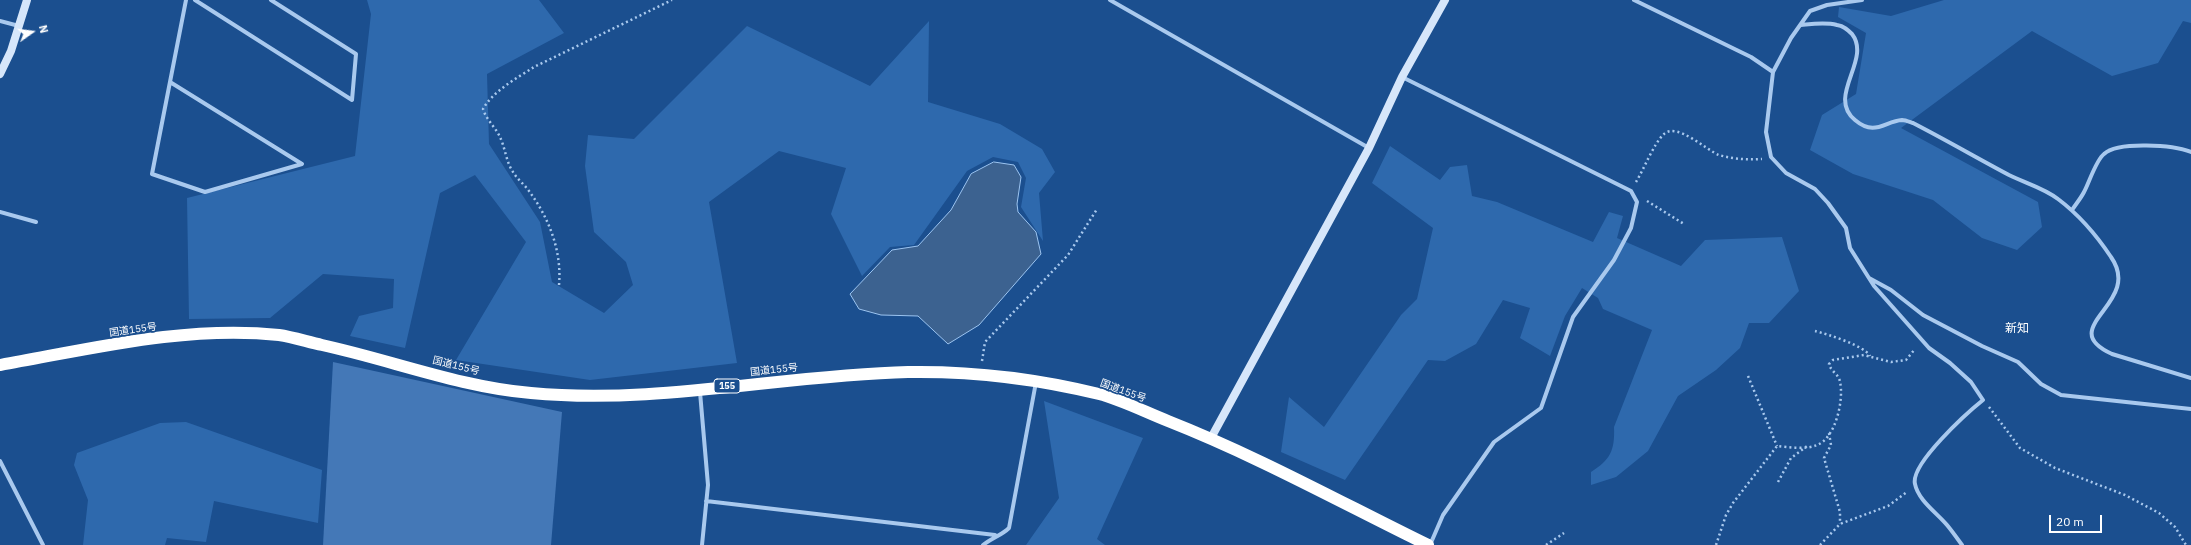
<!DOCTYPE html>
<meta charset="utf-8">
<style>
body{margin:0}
#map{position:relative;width:2191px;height:545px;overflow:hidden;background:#1b4f8f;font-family:"IBM Plex Sans",sans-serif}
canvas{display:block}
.north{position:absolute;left:12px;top:12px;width:40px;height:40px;-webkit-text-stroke:3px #1b4f8f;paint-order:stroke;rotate:76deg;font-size:11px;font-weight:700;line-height:16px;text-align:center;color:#fff}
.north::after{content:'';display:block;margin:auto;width:14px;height:18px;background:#fff;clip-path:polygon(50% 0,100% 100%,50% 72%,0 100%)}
.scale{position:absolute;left:2049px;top:515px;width:53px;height:18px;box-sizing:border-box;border:2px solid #fff;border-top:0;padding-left:5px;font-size:12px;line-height:14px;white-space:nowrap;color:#fff;-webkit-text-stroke:3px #1b4f8f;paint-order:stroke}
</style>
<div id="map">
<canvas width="2191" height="545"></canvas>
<div class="north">N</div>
<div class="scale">20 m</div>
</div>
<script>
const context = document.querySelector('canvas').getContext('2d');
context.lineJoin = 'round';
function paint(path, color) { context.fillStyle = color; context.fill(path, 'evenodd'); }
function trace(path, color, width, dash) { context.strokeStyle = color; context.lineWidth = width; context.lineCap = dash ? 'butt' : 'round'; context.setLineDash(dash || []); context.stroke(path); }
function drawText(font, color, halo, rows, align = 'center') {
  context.font = font + ' "IBM Plex Sans","Noto Sans JP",sans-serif'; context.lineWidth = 3.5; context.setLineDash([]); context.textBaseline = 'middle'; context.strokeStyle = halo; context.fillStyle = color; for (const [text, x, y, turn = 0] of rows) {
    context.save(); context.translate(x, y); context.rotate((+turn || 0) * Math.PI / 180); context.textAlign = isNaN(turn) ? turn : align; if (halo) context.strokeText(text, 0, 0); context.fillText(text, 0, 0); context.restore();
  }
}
const green = new Path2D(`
 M367 0H539L564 33 487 74 489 144 540 222 552 282 604 313 633 285 626 262 594 232 585 166 588 135 634 139 747 26 870 86 929 21 928 102 1000 124 1042 149 1055 172 1039 193 1043 241 1021 207 1026 178 1018 162 993 157 967 171 914 245 890 247 862 276 831 214 846 168 779 151 709 202 737 363 590 380 456 360 526 242 475 175 440 193 405 348 350 336 359 316 393 308 394 279 323 274 270 318 189 319 187 198 355 156 371 14Z
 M1944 0H2191V23L2183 21 2158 63 2112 76 2032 31 1901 128 2038 202 2042 227 2017 250 1982 238 1933 200 1853 174 1810 150 1822 115 1856 94 1866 33 1838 17 1839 7 1891 16Z
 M1390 146 1440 180 1450 167 1467 165 1472 196 1497 202 1593 242 1609 212 1623 216 1617 238 1681 266 1705 240 1782 237 1799 291 1769 323H1749L1740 348 1716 370 1678 396 1648 451 1616 477 1591 485V472C1610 460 1615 451 1614 427L1652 330 1603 309 1598 298 1582 288 1565 316 1550 356 1520 338 1530 308 1503 300 1476 344 1445 361 1428 360 1345 480 1281 452 1289 397 1324 427 1401 315 1417 299 1433 228 1372 183Z
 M1044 401 1143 438 1097 539 1105 545H1026L1059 498Z
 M186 422 322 470 318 523 214 501 206 542 167 538 165 545H83L88 500 74 465 77 453 160 423Z`);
const water = new Path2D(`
 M994 162 1014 165 1021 177 1017 204 1018 212 1036 232 1041 254 979 325 948 344 918 316 881 315 859 309 850 294 892 250 918 246 951 210 971 174Z`);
const building = new Path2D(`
 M333 362 562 412 551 545H323Z`);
const path = new Path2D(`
 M1636 182C1644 169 1654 143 1664 134 1677 122 1706 150 1719 155 1733 159 1747 160 1762 159
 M1647 201 1684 224
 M559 285C562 251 549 218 529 191 524 184 517 179 513 172 506 162 505 146 499 135 494 126 486 119 483 109 493 91 517 78 534 67L672 0
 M1815 331C1827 334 1865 346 1870 356
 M982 361 985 342 1068 255 1097 209
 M1748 376 1777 446
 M1989 407 2020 448 2055 468 2125 495 2159 513 2175 527 2186 545
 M1829 433 1831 445 1824 458 1840 512V524
 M1778 482 1791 458 1807 446
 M1546 545 1564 533
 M1716 545 1726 515 1733 503 1777 446C1789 447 1806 450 1817 445 1836 438 1844 399 1840 382 1839 374 1831 372 1829 364L1833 360 1864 355 1891 362 1906 360 1915 349
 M1820 545 1840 524 1888 506 1907 492`);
const street = new Path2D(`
 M195 0 352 100 356 54 271 0
 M1110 0 1369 148
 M1634 0 1751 57 1773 72
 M1862 0 1827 5 1810 11 1791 38 1773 72 1766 132 1771 157 1786 173 1815 189 1828 203 1846 228 1850 248 1874 286 1929 348 1950 363 1971 382 1983 400C1968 412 1910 464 1915 484 1918 500 1937 513 1947 525 1952 531 1957 538 1962 545
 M0 21 19 26
 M1801 25C1812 24 1825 22 1837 25 1844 26 1848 30 1852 34 1872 60 1826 96 1855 120 1875 137 1885 121 1902 120 1905 120 1910 122 1913 123 1946 140 1977 158 2009 175 2025 183 2044 188 2058 199 2078 214 2097 236 2111 257 2144 304 2053 327 2112 354L2191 378
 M1402 77 1631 191 1637 202 1631 228 1614 260 1573 317 1541 408 1494 442 1443 515 1430 545
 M170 82 302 164 205 192 152 174 186 0
 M2072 210C2076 204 2081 198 2084 192 2089 183 2096 160 2104 154 2118 141 2174 145 2191 152
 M0 212 36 222
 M1869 278 1891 290 1923 315 1982 346 2018 362 2041 384 2061 395 2191 409
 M700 392 708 485 702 545
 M0 461 43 545
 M706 501 995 535
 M983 545C992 538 1002 535 1009 528L1036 382`);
const secondary = new Path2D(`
 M0 74 11 51 27 0
 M1211 438 1369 148 1402 77 1445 0`);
const highway = new Path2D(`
 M0 365C91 349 186 325 279 335 293 337 308 342 322 345 391 360 460 387 531 393 657 405 782 375 908 372 971 371 1038 379 1099 394 1122 400 1145 412 1168 421 1257 456 1342 503 1428 545`);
const shields = [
 [727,386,26]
];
const shieldNames = [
 ["155",727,386]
];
const streetNames = [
 ["国道155号",133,330,-8],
 ["国道155号",456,366,14],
 ["国道155号",774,370,-6],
 ["国道155号",1123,391,20]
];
const quarterNames = [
 ["新知",2017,329]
];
paint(green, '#2e69ad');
paint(water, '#3c6290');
trace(water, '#9cc4f0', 1);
paint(building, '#4478b7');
trace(path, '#a9c9ee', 2.5, [2, 3]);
trace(street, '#a9c9ee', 4);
trace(secondary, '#d6e6fa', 8);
trace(highway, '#fff', 12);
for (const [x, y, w] of shields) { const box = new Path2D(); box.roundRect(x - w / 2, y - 7, w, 14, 3); context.fillStyle = '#1b4f8f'; context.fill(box); trace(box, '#fff', 1); }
drawText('bold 9px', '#fff', null, shieldNames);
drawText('10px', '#fff', '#1b4f8f', streetNames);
drawText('12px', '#fff', '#1b4f8f', quarterNames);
</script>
